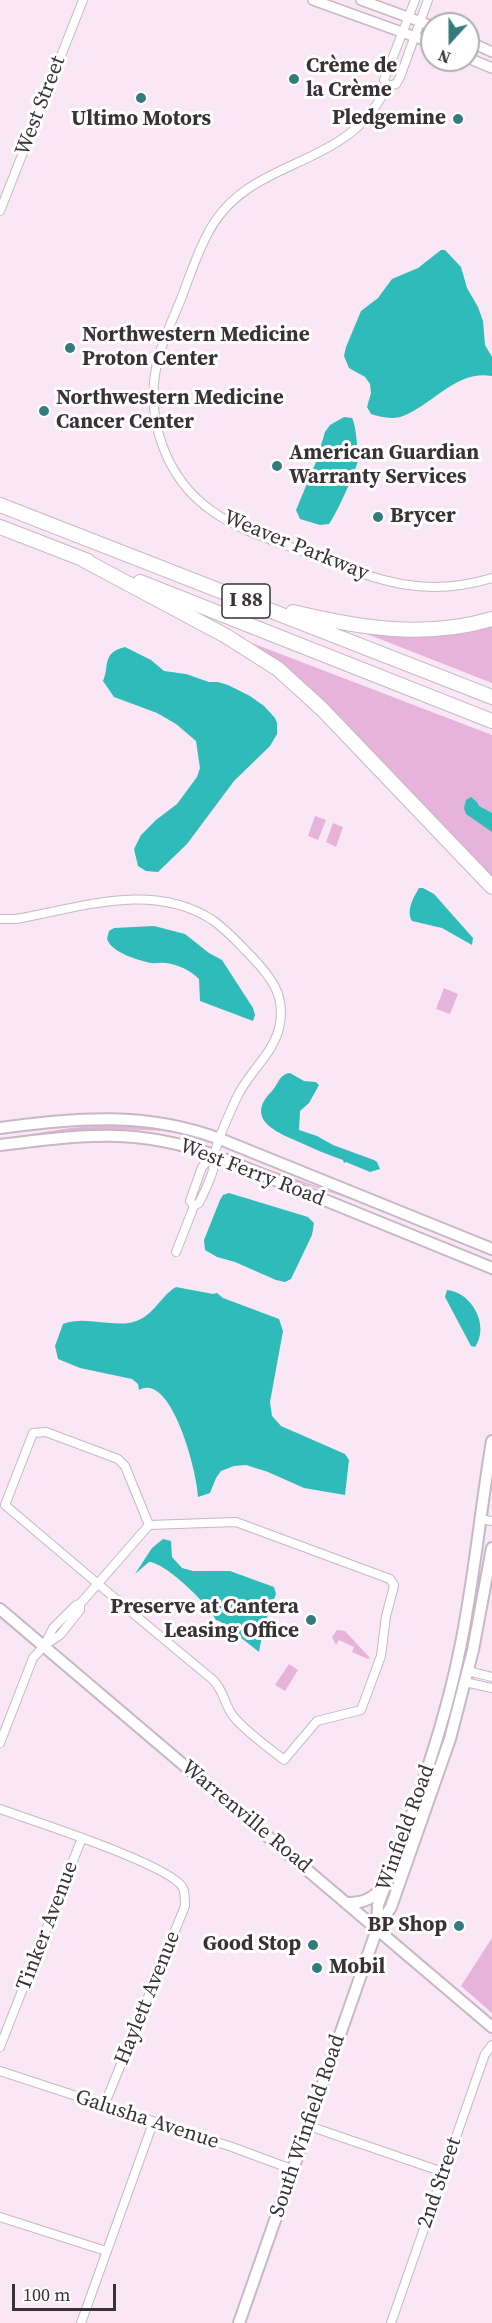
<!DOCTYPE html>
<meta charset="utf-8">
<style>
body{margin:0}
#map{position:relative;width:492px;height:2323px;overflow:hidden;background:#fae7f5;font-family:"Source Serif 4",serif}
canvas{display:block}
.north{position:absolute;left:420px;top:12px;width:60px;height:60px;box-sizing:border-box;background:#fff;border:2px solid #afadaf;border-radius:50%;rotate:201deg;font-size:16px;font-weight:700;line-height:24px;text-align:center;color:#383136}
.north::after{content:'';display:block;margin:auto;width:21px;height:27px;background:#337c7b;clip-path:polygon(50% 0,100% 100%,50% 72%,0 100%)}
.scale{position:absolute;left:12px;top:2284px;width:104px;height:27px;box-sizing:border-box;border:3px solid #383136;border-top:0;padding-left:8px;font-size:18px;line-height:21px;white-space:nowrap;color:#383136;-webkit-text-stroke:4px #fff;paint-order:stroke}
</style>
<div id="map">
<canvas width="492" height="2323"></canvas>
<div class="north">N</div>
<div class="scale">100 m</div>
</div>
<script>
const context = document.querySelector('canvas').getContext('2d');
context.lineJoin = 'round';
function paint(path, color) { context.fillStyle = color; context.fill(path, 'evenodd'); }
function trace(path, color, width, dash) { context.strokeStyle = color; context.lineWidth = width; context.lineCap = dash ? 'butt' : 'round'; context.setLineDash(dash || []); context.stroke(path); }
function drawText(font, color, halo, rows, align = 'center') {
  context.font = font + ' "Source Serif 4",serif'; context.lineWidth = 6; context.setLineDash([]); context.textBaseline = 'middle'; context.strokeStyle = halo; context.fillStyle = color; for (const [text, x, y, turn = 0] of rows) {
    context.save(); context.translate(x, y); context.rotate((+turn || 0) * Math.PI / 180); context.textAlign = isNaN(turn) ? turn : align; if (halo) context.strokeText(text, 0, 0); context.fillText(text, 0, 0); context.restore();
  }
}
const green = new Path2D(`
 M492 626V683L367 634 432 637 457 634Z
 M244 640 492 735V879L309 687Z
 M315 816 326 820 318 840 308 836Z
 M333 823 343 827 336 847 326 842Z
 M444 988 458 994 450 1014 436 1009Z
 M131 1123 183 1132 182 1133C121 1125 61 1134 0 1141V1139L70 1128Z
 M253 1164 376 1207 268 1172 252 1166Z
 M337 1630 345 1631 370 1658 368 1659 352 1652 354 1647 339 1640 336 1645 332 1637Z
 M289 1664 298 1670 285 1691 275 1685Z
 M492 1938V2013L461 1986Z`);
const water = new Path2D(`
 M441 250H445L461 267 467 288 478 307 483 321 485 345 492 357V376C456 370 434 404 403 416 393 420 381 417 371 414L367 407 371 393 370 384 365 377 349 368 344 356 346 347 361 311 378 298 392 279 418 268Z
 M344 417 352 418C356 425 358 451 358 460 356 471 336 515 329 524L320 525 300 519 296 510 316 462 325 432 330 425Z
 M125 647 151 660 164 671 186 674 209 682H218L228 685 250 696 264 706 275 718 277 723V734L270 746 234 781 187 844 158 872 146 871 138 866 134 849 141 835 156 820 177 804 197 777 200 768 196 741 176 724 157 713 114 697 103 681C110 666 101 653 125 647Z
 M471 797 477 802 479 806 492 813V832L466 814 464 808 466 800Z
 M419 888H423L434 894 473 938 472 945 442 928 412 921C406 911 413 898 419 888Z
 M154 926 185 934 209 953 222 960 253 1008 255 1015 253 1021 200 1001 199 979C190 970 177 964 165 963 160 962 156 964 151 963 138 960 112 953 107 939L109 931 114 928Z
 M290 1073 304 1081 316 1082 319 1085 309 1103 300 1111 299 1130 317 1136 333 1145 374 1160 377 1162 380 1169 370 1172 346 1162 344 1163 343 1160C328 1155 314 1149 299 1142 276 1132 244 1119 272 1091 278 1085 279 1074 290 1073Z
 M229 1193 308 1217 314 1223 312 1235 291 1279 285 1282 276 1280 235 1262 217 1257 205 1250 204 1240 220 1200 223 1195Z
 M176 1287 213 1294 217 1293 223 1298 279 1319 283 1331 270 1402 272 1416 281 1426 345 1454 349 1460 345 1495 304 1488 268 1472 246 1465 234 1466 221 1471 216 1478 210 1493 198 1497C198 1476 172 1371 139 1390L138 1384 132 1379 80 1368 58 1359 55 1346 63 1324C83 1316 108 1326 129 1323 153 1319 160 1296 176 1287Z
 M447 1290C472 1292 490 1326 475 1347L471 1346 445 1297Z
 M163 1539 171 1541 172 1557 182 1568 193 1571H230L274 1587 276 1594 264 1625 259 1652 221 1622 216 1620C209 1605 165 1562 149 1562L135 1574 152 1548Z`);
const minor = new Path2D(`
 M415 0 384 80 387 86C347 174 248 153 207 235 196 256 189 278 181 299 173 319 162 341 157 363 145 418 165 478 212 511 241 532 279 542 312 555 377 580 422 599 492 578
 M387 86 396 84 400 77 428 0
 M0 211 83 0
 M0 919H16C80 908 151 881 211 919 226 929 238 943 251 956 270 976 285 994 280 1023 276 1052 249 1071 237 1097 230 1112 217 1141 214 1156 213 1160 214 1165 213 1170 210 1181 204 1193 199 1203L194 1206 176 1252
 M194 1206 190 1201 202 1167 214 1155
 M481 1519 492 1521
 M45 1645 60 1635 80 1610V1604
 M468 1671 492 1677
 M465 1682 492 1688
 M0 1743 33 1658 44 1646 53 1628 76 1605 80 1604 149 1525 236 1522 390 1579 394 1585 393 1590 386 1616 381 1656 361 1710 317 1721 284 1760C267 1746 247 1733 233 1716 224 1704 224 1690 212 1679 172 1646 131 1612 91 1578L5 1505 33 1433 46 1432 118 1459 125 1466 149 1525
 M0 1809C30 1820 172 1865 183 1888 185 1892 185 1901 185 1906L104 2106
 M0 2047 82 1838
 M0 2071 232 2147 294 2170
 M309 2126 443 2172
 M0 2217 106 2251
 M81 2323 153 2123
 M391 2323 485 2054 492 2045`);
const tertiary = new Path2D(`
 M313 0 432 43
 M361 0 432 26
 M468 41 492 52
 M468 58 492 68`);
const secondary = new Path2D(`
 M0 1128C79 1118 144 1111 220 1139L492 1249
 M0 1145C81 1135 135 1127 214 1155L492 1268
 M0 1609 492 2027
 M348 1903C365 1903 373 1898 384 1886
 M377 1929 378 1905C409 1823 441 1740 459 1653 474 1583 480 1512 492 1441
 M239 2323 377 1929 391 1907 450 1739 473 1650 492 1548`);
const motorway = new Path2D(`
 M0 505 492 697
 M0 527 88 561
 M82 559 226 636 278 669 322 709 492 887
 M140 582 492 721
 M293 612C360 628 425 639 492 619`);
const markers = [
 [294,79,6,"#337c7b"],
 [141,98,6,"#337c7b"],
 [458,119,6,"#337c7b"],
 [70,348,6,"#337c7b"],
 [44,411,6,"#337c7b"],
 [277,466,6,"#337c7b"],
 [378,517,6,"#337c7b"],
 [311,1620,6,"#337c7b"],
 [459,1926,6,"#337c7b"],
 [313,1945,6,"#337c7b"],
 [317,1968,6,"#337c7b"]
];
const shields = [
 [246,601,48]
];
const shieldNames = [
 ["I 88",246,601]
];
const poiNames = [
 ["Crème de",306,67],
 ["la Crème",306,91],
 ["Pledgemine",446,119,"right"],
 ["Ultimo Motors",141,120,"center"],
 ["Northwestern Medicine",82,336],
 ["Proton Center",82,360],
 ["Northwestern Medicine",56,399],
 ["Cancer Center",56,423],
 ["American Guardian",289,454],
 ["Warranty Services",289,478],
 ["Brycer",390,517],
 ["Preserve at Cantera",299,1608,"right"],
 ["Leasing Office",299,1632,"right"],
 ["BP Shop",447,1926,"right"],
 ["Good Stop",301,1945,"right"],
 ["Mobil",329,1968]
];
const streetNames = [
 ["West Street",41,106,-69],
 ["Weaver Parkway",296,546,22],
 ["West Ferry Road",252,1173,21],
 ["Warrenville Road",246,1817,40],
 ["Winfield Road",406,1828,-70],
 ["Tinker Avenue",48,1926,-69],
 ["Haylett Avenue",148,1998,-68],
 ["Galusha Avenue",147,2120,18],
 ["South Winfield Road",308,2126,-71],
 ["2nd Street",440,2183,-71]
];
paint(green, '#e6b3da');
paint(water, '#2ebbb9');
trace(minor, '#c8b7c4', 10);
trace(tertiary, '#c8b7c4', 12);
trace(secondary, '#c8b7c4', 14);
trace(motorway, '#c8b7c4', 16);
trace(minor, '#fff', 8);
trace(tertiary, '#fff', 9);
trace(secondary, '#fff', 10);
trace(motorway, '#fff', 14);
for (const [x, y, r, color] of markers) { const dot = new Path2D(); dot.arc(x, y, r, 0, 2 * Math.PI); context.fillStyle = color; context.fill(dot); trace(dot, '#fff', 2); }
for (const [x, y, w] of shields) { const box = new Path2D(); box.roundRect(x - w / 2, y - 17, w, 34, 4.5); context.fillStyle = '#fff'; context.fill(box); trace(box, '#383136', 1.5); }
drawText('bold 20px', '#383136', null, shieldNames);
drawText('bold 21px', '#383136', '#fff', poiNames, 'left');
drawText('21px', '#383136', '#fff', streetNames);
</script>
